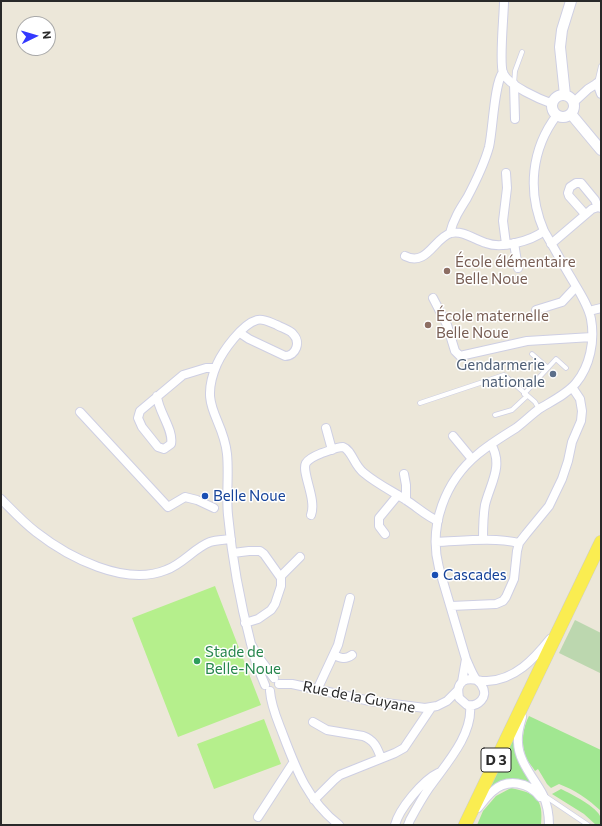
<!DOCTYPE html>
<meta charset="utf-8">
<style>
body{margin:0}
#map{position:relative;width:602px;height:826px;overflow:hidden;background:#ece7d9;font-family:Commissioner,sans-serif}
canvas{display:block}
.frame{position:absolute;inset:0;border:2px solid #292929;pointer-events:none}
.north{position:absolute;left:16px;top:16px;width:40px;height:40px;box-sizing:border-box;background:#fff;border:1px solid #a9a9a9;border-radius:50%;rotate:85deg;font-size:11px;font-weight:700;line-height:16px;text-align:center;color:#292929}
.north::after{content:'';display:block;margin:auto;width:14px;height:18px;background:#3439ff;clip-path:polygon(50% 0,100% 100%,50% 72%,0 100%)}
</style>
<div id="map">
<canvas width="602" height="826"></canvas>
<div class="frame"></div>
<div class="north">N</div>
</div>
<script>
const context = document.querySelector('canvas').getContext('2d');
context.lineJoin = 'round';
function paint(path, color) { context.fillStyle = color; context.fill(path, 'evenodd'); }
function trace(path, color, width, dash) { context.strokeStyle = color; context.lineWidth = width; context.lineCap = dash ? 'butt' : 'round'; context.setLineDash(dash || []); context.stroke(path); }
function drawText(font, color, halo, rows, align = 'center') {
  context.font = font + ' Commissioner,sans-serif'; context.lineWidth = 3; context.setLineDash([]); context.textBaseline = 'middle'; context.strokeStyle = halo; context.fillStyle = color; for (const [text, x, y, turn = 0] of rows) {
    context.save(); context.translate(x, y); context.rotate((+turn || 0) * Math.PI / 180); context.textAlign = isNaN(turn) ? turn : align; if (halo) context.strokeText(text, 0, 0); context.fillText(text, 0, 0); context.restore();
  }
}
const green = new Path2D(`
 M529 716 601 750V811C588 799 575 790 559 784L551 788 547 784 538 769 535 771C532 766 526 760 525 754 521 742 523 727 529 716Z
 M515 734 535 786 520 781 487 792Z
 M511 788C535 793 544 798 541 825H477L483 811 496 796Z
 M561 789C571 794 598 807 601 818 602 820 601 823 601 825H596L584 814 552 794Z`);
const cemetery = new Path2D(`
 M575 620 601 633V670L600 673 559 653Z`);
const pitch = new Path2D(`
 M215 586 261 705 178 737 132 618Z
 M264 719 281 764 214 789 197 744Z`);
const service = new Path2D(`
 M597 83 601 66
 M514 84 515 71 522 52
 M532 354 548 368
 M524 394 556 359 566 368
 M420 403 504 375 535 402 539 409
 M495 415 512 410 527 396
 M545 796 588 825`);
const minor = new Path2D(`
 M504 1C504 15 499 62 503 73 509 86 539 99 553 104
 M597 83 601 94
 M514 84 515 119
 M574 102 588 89 601 81
 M585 214 569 196 568 193 570 187 576 183H581L595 200 598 207
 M450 233C453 220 460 209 467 198 476 181 484 165 489 147 493 130 494 83 503 72
 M514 243 518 268
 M506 244 503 221 507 188 506 173
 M551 244 592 209 598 207 601 208
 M405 256C427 267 434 238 451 233 463 230 475 240 486 243 501 249 531 241 544 231
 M433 298 447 325 455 351 460 356 527 341 592 337
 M536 310 562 302 576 287
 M589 311 601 308
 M240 333 249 339 285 356C296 356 301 342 293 334 290 330 282 328 277 325 271 323 264 318 257 320 242 324 223 351 217 364 198 408 223 416 227 454 229 474 226 495 228 515 232 558 240 602 251 644
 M157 396C158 411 174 430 171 444L164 449 158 447 142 427 138 418 140 411 183 375 206 368H215
 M80 412 168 507 185 497 197 500 214 508
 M326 428 332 450
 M453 436 472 459
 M404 474 406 485V500
 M1 499C12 510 23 522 36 532 68 557 125 587 166 570 183 564 194 548 210 542 216 540 224 540 231 539
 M311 515C317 499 301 472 306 463 309 458 317 455 322 453 329 451 336 447 343 447 352 450 354 466 364 473 377 484 392 491 406 500 417 507 426 516 438 521
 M385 534 379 526V518L398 495
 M483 540C483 529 483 517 485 505 490 484 504 466 491 444
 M436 542C463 541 493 537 519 543
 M233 553 249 551H260L264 554 281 578V586L275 604 271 610 258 619 245 623
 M281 576 300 557
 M451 606 496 604 503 601 506 597 514 579 517 551 519 543 526 534 549 506 562 479 568 461 572 442 581 421 582 411 580 399 572 387
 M334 655C341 658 345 660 352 655
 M466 659 439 568C428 526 445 481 478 454 490 444 503 436 516 428 524 422 531 415 539 409 552 401 567 394 576 383 590 366 595 341 591 319 588 304 578 290 570 276 561 261 553 246 544 231 527 192 531 149 557 115
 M462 682 466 659C469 665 472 674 476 679 478 682 481 683 482 686 489 697 478 707 467 705L459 698C458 691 457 686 463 681 471 676 479 682 487 681 515 680 534 659 550 639
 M279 684H292L370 701 425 708 437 706 447 701 458 690
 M265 685 256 663 251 644 257 655 274 678
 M317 690 338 645 350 598
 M270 691C271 706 277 719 282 732 296 769 307 800 339 825
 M522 717C520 725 517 733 518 742 518 761 534 778 543 795 547 804 549 815 549 825
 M313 722 327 730 363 736C374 740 377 747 381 758
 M314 800 334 780 340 775 395 753 404 748 431 708
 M478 808C483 802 487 796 493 791 507 778 529 782 540 797
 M258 817 293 763
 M395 825C399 809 423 780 438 773
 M408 825 410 820C416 809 422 798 429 788 445 765 473 735 470 706`);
const tertiary = new Path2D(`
 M565 95 560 47 562 30 571 1
 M552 106a11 11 0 1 1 22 0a11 11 0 1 1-22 0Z
 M571 114 601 150`);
const primary = new Path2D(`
 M465 825 601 542`);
const markers = [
 [447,271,4,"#8d6e63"],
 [428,325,4,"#8d6e63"],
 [553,374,4,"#5c6f8a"],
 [205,496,4,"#1a4fb4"],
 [435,575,4,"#1a4fb4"],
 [197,661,4,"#2e9e5b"]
];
const shields = [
 [496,760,30]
];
const shieldNames = [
 ["D 3",496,760]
];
const educationNames = [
 ["École élémentaire",455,262],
 ["Belle Noue",455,279],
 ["École maternelle",436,316],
 ["Belle Noue",436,333]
];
const serviceNames = [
 ["Gendarmerie",545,365],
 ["nationale",545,382]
];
const transitNames = [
 ["Belle Noue",213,496],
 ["Cascades",443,575]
];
const leisureNames = [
 ["Stade de",205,652],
 ["Belle-Noue",205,669]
];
const streetNames = [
 ["Rue de la Guyane",359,697,11]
];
paint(green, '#a1e791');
paint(cemetery, '#bcd7af');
paint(pitch, '#b5ef8c');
trace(service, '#cecfe3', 5.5);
trace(minor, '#cecfe3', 10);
trace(tertiary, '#cecfe3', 12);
trace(primary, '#ccc', 14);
trace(service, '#fff', 4);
trace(minor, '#fff', 8);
trace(tertiary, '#fff', 10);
trace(primary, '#faed51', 13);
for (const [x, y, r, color] of markers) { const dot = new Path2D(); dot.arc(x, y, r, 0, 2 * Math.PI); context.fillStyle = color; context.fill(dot); trace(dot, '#fff', 1.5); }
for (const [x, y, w] of shields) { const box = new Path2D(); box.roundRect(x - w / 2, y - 12, w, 24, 3); context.fillStyle = '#fff'; context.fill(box); trace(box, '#292929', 1); }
drawText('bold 14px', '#292929', null, shieldNames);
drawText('15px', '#785e54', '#fff', educationNames, 'left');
drawText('15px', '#4e5e75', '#fff', serviceNames, 'right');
drawText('15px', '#164399', '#fff', transitNames, 'left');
drawText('15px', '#27864d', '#fff', leisureNames, 'left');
drawText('15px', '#292929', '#fff', streetNames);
</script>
